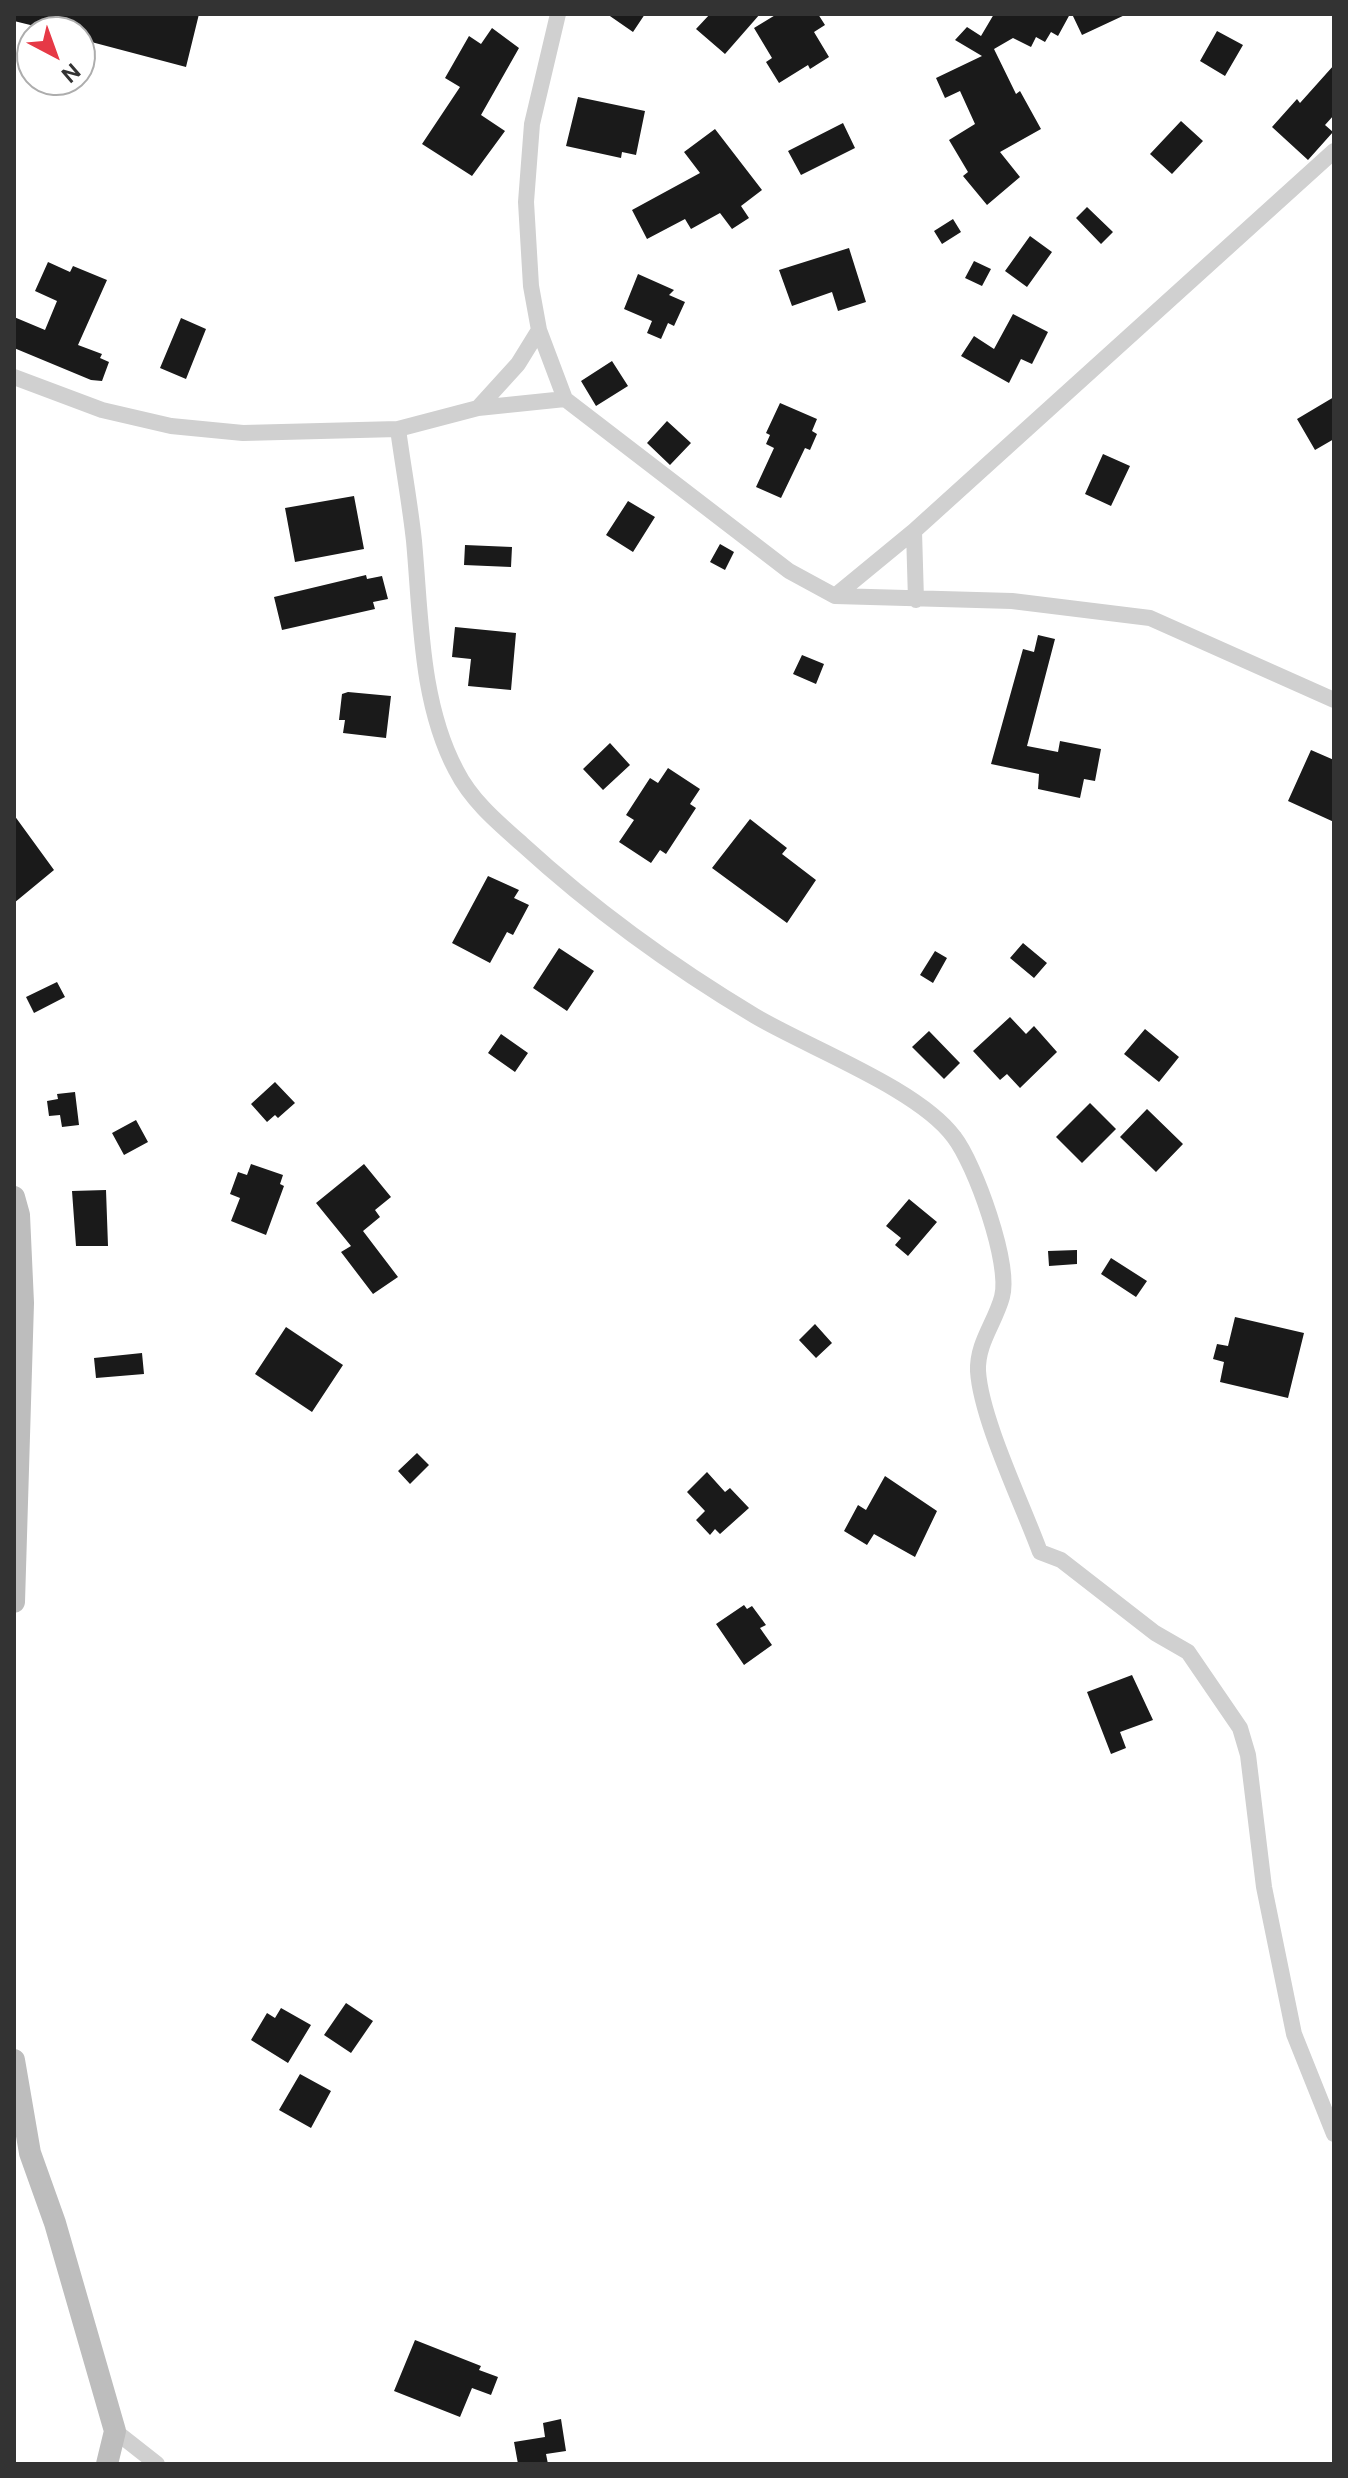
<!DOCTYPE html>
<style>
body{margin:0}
#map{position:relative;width:1348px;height:2478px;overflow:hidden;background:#fff;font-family:"DM Sans",sans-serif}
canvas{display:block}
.frame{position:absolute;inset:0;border:16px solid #333;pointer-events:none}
.north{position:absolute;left:16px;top:16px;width:80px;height:80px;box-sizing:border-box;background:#fff;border:2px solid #adadad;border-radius:50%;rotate:139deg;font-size:22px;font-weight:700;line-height:32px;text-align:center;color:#333}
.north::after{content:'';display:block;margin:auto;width:28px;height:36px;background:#e63946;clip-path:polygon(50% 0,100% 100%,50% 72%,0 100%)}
</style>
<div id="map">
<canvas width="1348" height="2478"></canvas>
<div class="frame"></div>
<div class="north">N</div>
</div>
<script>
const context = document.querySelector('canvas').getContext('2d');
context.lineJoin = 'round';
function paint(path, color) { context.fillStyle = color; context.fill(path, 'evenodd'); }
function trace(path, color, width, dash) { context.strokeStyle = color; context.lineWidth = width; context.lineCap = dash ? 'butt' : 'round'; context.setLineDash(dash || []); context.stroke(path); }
const building = new Path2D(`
 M14 14H199L186 67 80 39V32H59L14 21Z
 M607 14H645L633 32Z
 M710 14H760L725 54 696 29Z
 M777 14H818L825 25 814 32 829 57 810 69 808 65 779 83 766 62 772 58 754 28Z
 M994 14H1070L1058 36 1051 32 1045 42 1036 37 1031 47 1013 38 994 49 1016 94 1020 91 1041 129 1000 152 1020 177 987 205 963 176 968 172 949 140 975 124 960 91 945 98 936 78 982 56 955 40 967 27 981 36Z
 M1072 14H1127L1082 35Z
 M492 28 519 48 481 115 505 131 472 176 422 144 460 87 445 78 469 36 481 44Z
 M1217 31 1243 45 1225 76 1200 61Z
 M1334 65V115L1325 125 1333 132 1308 160 1272 127 1297 99 1300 103Z
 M578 97 645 111 636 155 622 152 621 158 566 146Z
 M1181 121 1203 141 1172 174 1150 154Z
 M843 123 855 148 801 175 788 151Z
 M715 129 762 190 741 206 749 218 732 229 720 213 691 229 685 219 647 239 632 210 700 173 684 152Z
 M1087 207 1113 232 1101 244 1076 218Z
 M953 219 961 232 942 244 934 231Z
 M1030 236 1052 252 1027 287 1005 271Z
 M849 248 866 302 838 311 832 292 792 306 779 270Z
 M974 261 991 269 982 286 965 278Z
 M48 262 70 272 73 266 107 280 78 345 102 354 100 358 109 362 102 381 91 380 14 348V317L45 330 57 301 35 291Z
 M638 274 674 290 669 295 685 302 674 326 668 323 661 339 647 333 652 321 624 309Z
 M1013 314 1048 332 1032 364 1021 359 1009 383 961 356 974 336 994 349Z
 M181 318 206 329 186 379 160 368Z
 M612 361 628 386 596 406 581 381Z
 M1334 397V439L1315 450 1297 419Z
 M780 403 817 419 812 431 817 434 810 450 805 448 781 498 756 487 774 448 766 444 770 435 766 433Z
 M667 421 691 443 670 465 647 443Z
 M1103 454 1130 466 1111 506 1085 494Z
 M354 496 364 549 295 562 285 508Z
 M628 501 655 517 633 552 606 535Z
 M720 544 734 552 725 570 710 562Z
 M465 545 512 547 511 567 464 565Z
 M366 575 367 579 382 576 388 599 373 602 375 609 282 630 274 597Z
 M455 627 516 633 511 690 468 686 471 659 452 657Z
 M1038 635 1055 639 1027 746 1058 752 1060 741 1101 749 1095 781 1084 779 1080 798 1038 789 1039 774 991 764 1023 649 1034 652Z
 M802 655 824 664 816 684 793 674Z
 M348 692 391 696 386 738 343 733 345 720H339L342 694Z
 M610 743 630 765 603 790 583 769Z
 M1311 750 1334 760V822L1288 801Z
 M668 768 700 789 690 804 696 808 666 854 660 850 651 863 619 842 634 820 626 815 650 778 658 783Z
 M14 815 54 870 14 903Z
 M750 819 787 848 782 854 816 880 787 923 712 868Z
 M488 876 519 890 514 898 529 905 513 935 507 932 490 963 452 943Z
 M1023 943 1047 963 1034 978 1010 958Z
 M559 948 594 971 567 1011 533 988Z
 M935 951 947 958 933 983 920 975Z
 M57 982 65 997 34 1013 26 997Z
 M1010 1017 1026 1034 1034 1026 1057 1052 1020 1088 1007 1074 1000 1080 973 1051Z
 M1145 1029 1179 1057 1159 1082 1124 1054Z
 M929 1031 960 1063 944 1079 912 1047Z
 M501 1034 528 1053 515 1072 488 1053Z
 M275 1082 295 1103 278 1118 275 1115 267 1122 251 1104Z
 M75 1092 79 1125 62 1127 60 1115 49 1116 47 1101 58 1099 57 1094Z
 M1090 1103 1116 1129 1082 1163 1056 1137Z
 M1147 1109 1183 1144 1156 1172 1120 1137Z
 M136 1120 148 1142 124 1155 112 1133Z
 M251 1164 283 1175 280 1184 284 1186 266 1235 231 1221 240 1198 230 1194 238 1172 247 1175Z
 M364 1164 391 1197 375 1210 380 1217 363 1231 398 1277 373 1294 341 1252 351 1246 316 1203Z
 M106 1190 108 1246H76L72 1191Z
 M909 1199 937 1222 908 1256 895 1245 901 1238 886 1226Z
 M1077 1250V1264L1049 1266 1048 1251Z
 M1111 1258 1147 1281 1136 1297 1101 1274Z
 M1235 1317 1304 1333 1288 1398 1220 1382 1224 1362 1213 1359 1217 1344 1228 1346Z
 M815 1324 832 1343 816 1358 799 1340Z
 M286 1327 343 1365 312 1412 255 1374Z
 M142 1353 144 1374 96 1378 94 1358Z
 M417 1453 429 1465 410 1484 398 1471Z
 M707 1472 725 1492 730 1488 749 1508 720 1534 715 1529 710 1535 696 1520 705 1511 687 1492Z
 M885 1476 937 1511 915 1557 874 1534 867 1545 844 1531 858 1505 866 1510Z
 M744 1605 747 1609 752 1606 766 1625 760 1628 772 1645 744 1665 716 1624Z
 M1132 1675 1153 1720 1120 1732 1126 1748 1111 1754 1087 1692Z
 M346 2003 373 2021 351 2053 324 2035Z
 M281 2008 311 2025 288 2063 251 2040 267 2013 275 2018Z
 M300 2074 331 2091 311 2128 279 2110Z
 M415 2340 481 2366 479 2370 498 2377 491 2395 472 2388 460 2417 394 2391Z
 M561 2419 566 2451 546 2454 548 2464H518L514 2442 545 2437 543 2423Z`);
const street = new Path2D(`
 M558 14 532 124 526 202 531 286 539 330 565 399 789 571 835 596 1012 601 1150 618 1334 700
 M14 377 102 410 171 426 243 433 398 429 478 408 565 399
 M478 408 518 364 539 330
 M398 429C403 466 410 504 414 541 421 616 420 702 456 770 471 800 497 822 522 844 592 908 673 967 755 1016 809 1048 919 1089 954 1137 975 1164 1011 1264 1002 1297 995 1323 977 1343 978 1371 981 1419 1022 1503 1040 1552L1061 1560 1155 1633 1188 1652 1240 1728 1248 1755 1264 1887 1294 2034 1334 2134
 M914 531 916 600
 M835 596 914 531 1334 151
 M115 2431 157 2464`);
const secondary = new Path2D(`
 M14 1197 19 1215 23 1303 14 1602
 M14 2060 30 2153 55 2223 115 2431 107 2464`);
paint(building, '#1a1a1a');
trace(street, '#d0d0d0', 16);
trace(secondary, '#bdbdbd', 22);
</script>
